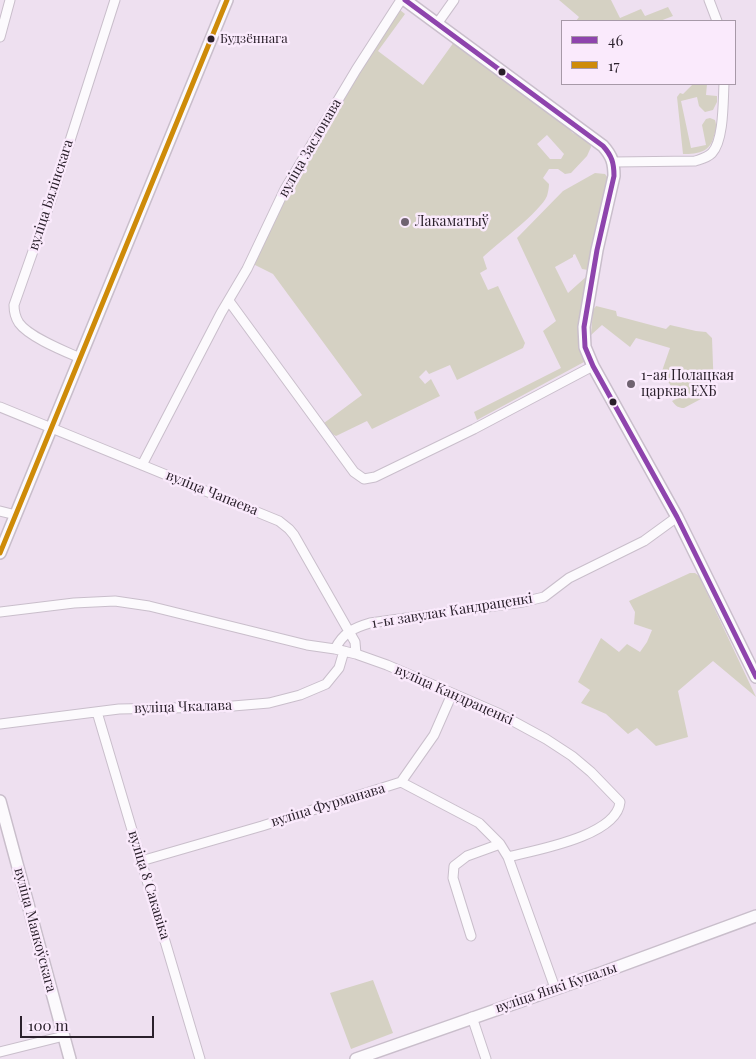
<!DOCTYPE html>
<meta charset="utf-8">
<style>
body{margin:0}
#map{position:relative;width:756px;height:1059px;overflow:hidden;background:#eee0f0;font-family:"Playfair Display",serif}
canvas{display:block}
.legend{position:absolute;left:561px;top:20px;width:175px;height:65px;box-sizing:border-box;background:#faeafc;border:1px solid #a799a8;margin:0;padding:6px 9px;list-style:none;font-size:15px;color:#2a202b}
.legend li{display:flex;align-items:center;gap:10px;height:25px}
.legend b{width:25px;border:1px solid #a799a8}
.scale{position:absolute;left:20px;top:1016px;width:134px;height:22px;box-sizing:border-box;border:2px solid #2a202b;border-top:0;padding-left:6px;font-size:15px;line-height:18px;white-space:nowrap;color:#2a202b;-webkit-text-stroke:4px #faeafc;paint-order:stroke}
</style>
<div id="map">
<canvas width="756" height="1059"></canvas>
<ul class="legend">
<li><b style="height:6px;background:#8e44ad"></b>46</li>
<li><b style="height:6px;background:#ce8b09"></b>17</li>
</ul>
<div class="scale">100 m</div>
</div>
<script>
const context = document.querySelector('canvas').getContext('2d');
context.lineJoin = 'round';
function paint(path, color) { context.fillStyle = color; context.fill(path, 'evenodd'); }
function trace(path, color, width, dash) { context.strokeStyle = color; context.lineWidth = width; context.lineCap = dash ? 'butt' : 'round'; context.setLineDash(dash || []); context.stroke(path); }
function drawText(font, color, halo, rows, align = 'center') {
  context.font = font + ' "Playfair Display",serif'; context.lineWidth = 5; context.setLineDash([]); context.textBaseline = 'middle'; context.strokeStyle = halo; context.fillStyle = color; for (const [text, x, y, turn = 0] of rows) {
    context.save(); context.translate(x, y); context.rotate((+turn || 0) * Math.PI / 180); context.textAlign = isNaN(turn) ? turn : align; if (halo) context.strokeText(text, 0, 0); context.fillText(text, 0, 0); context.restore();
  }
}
const green = new Path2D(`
 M559 0H611L620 18 641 9 645 16 668 7 673 16 660 21H576L579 17Z
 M400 10 405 14 378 51 423 85 454 42 554 115 573 133 587 139 590 142 591 147 587 156 571 173 565 174 558 169H549L543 178 549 184C549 188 548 192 547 196 540 212 498 243 483 257L487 269 480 273 488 290 498 286 525 343 523 348 457 380 450 365 429 374 426 370 419 377 425 384 431 379 440 396 372 429 367 421 336 436 332 434 324 423 362 395 273 274 253 264 289 191 318 142 370 55ZM547 135 564 154 561 159H550L537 144Z
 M693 84H707L706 95 717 96V102L713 110 705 112 699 106 697 97 681 101 691 148 706 145 702 125 706 119 710 118 715 120C717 126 716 130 714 136 710 152 699 154 683 154L677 97 680 93 683 94Z
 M595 173 605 174 608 178 588 270 582 269 575 254 573 255V257L555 267 568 293 587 276 578 325 579 342 584 362 477 420 474 412 561 368 543 331 556 321 517 238 563 191Z
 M596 306 616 311 617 316 666 329 670 325 696 331 706 332 712 338 714 392 684 408C678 408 676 406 672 401L678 398 662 371 670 348 636 338 630 347 602 325 591 335 593 310Z
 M690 573H695L699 576 756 697 713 661 678 691 688 737 656 746 637 728 628 734 606 714 581 703 590 690 578 682 601 638 619 652 627 644 640 652 647 642 652 630 634 624 635 612 629 601Z
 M373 980 393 1033 351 1049 330 993Z`);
const minor = new Path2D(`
 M709 0 717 21
 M437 24 454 0
 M0 37 10 0
 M614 162 695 161C701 159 707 158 712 153 724 140 723 101 724 84
 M229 301 354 472 364 479 375 477 474 429 593 366
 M80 358C64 351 29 337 19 323 15 317 14 311 14 305L50 203 115 0
 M0 407 279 521 289 529 294 535 355 642 356 654
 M142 465 221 313 247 269 285 189 356 70 401 0
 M0 511 16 515
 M0 612 74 603 115 601 149 606 307 645 335 649 356 654 387 665 500 714 546 739 572 756 591 772 620 802C617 836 536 850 508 857
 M335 649C343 633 353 628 370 623L523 602 544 597 569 578 644 541 677 517
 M97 712 200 1059
 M0 724 119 709 221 707 269 703 300 695 326 684 339 668 344 651
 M401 782 434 735 452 694
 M141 861 262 826 401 782 479 823 500 844 508 857 555 988
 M471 936 453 878 454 866 467 856 500 844
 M472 1017 486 1059
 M0 1052 64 1036`);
const tertiary = new Path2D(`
 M405 0 603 146C612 156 614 163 614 176L597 250 584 327 585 347 593 366 677 517 756 677
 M0 553 227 0
 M0 801 70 1059
 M356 1059 601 973 756 916`);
const bus1 = new Path2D(`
 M405 0 603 146C612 156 614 163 614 176L597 250 584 327 585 347 593 366 677 517 756 677`);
const bus2 = new Path2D(`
 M0 553 227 0`);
const markers = [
 [211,39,4.5,"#2a202b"],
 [502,72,4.5,"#2a202b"],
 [405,222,5,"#6f6370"],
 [631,384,5,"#6f6370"],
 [613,402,4.5,"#2a202b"]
];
const busNames = [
 ["Будзённага",220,39]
];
const streetNames = [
 ["вуліца Заслонава",310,148,-60],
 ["вуліца Бялінскага",51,195,-72],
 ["вуліца Чапаева",212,493,22],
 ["1-ы завулак Кандраценкі",452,611,-9],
 ["вуліца Кандраценкі",454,695,24],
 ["вуліца Чкалава",183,707,-2],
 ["вуліца Фурманава",328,805,-17],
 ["вуліца 8 Сакавіка",149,885,73],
 ["вуліца Маякоўскага",35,930,75],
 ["вуліца Янкі Купалы",556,988,-19]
];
const poiNames = [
 ["Лакаматыў",415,222],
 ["1-ая Полацкая",641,376],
 ["царква ЕХБ",641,392]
];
paint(green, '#d5d1c3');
trace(minor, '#c9becb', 11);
trace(tertiary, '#c9becb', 14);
trace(minor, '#fcfafd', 9);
trace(tertiary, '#fcfafd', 11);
trace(bus1, '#8e44ad', 5);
trace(bus2, '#ce8b09', 5);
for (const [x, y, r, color] of markers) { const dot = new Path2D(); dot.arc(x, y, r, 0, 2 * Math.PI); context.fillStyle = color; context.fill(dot); trace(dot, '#faeafc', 2); }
drawText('13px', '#2a202b', '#faeafc', busNames, 'left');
drawText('14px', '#2a202b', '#faeafc', streetNames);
drawText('14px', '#2a202b', '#faeafc', poiNames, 'left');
</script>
